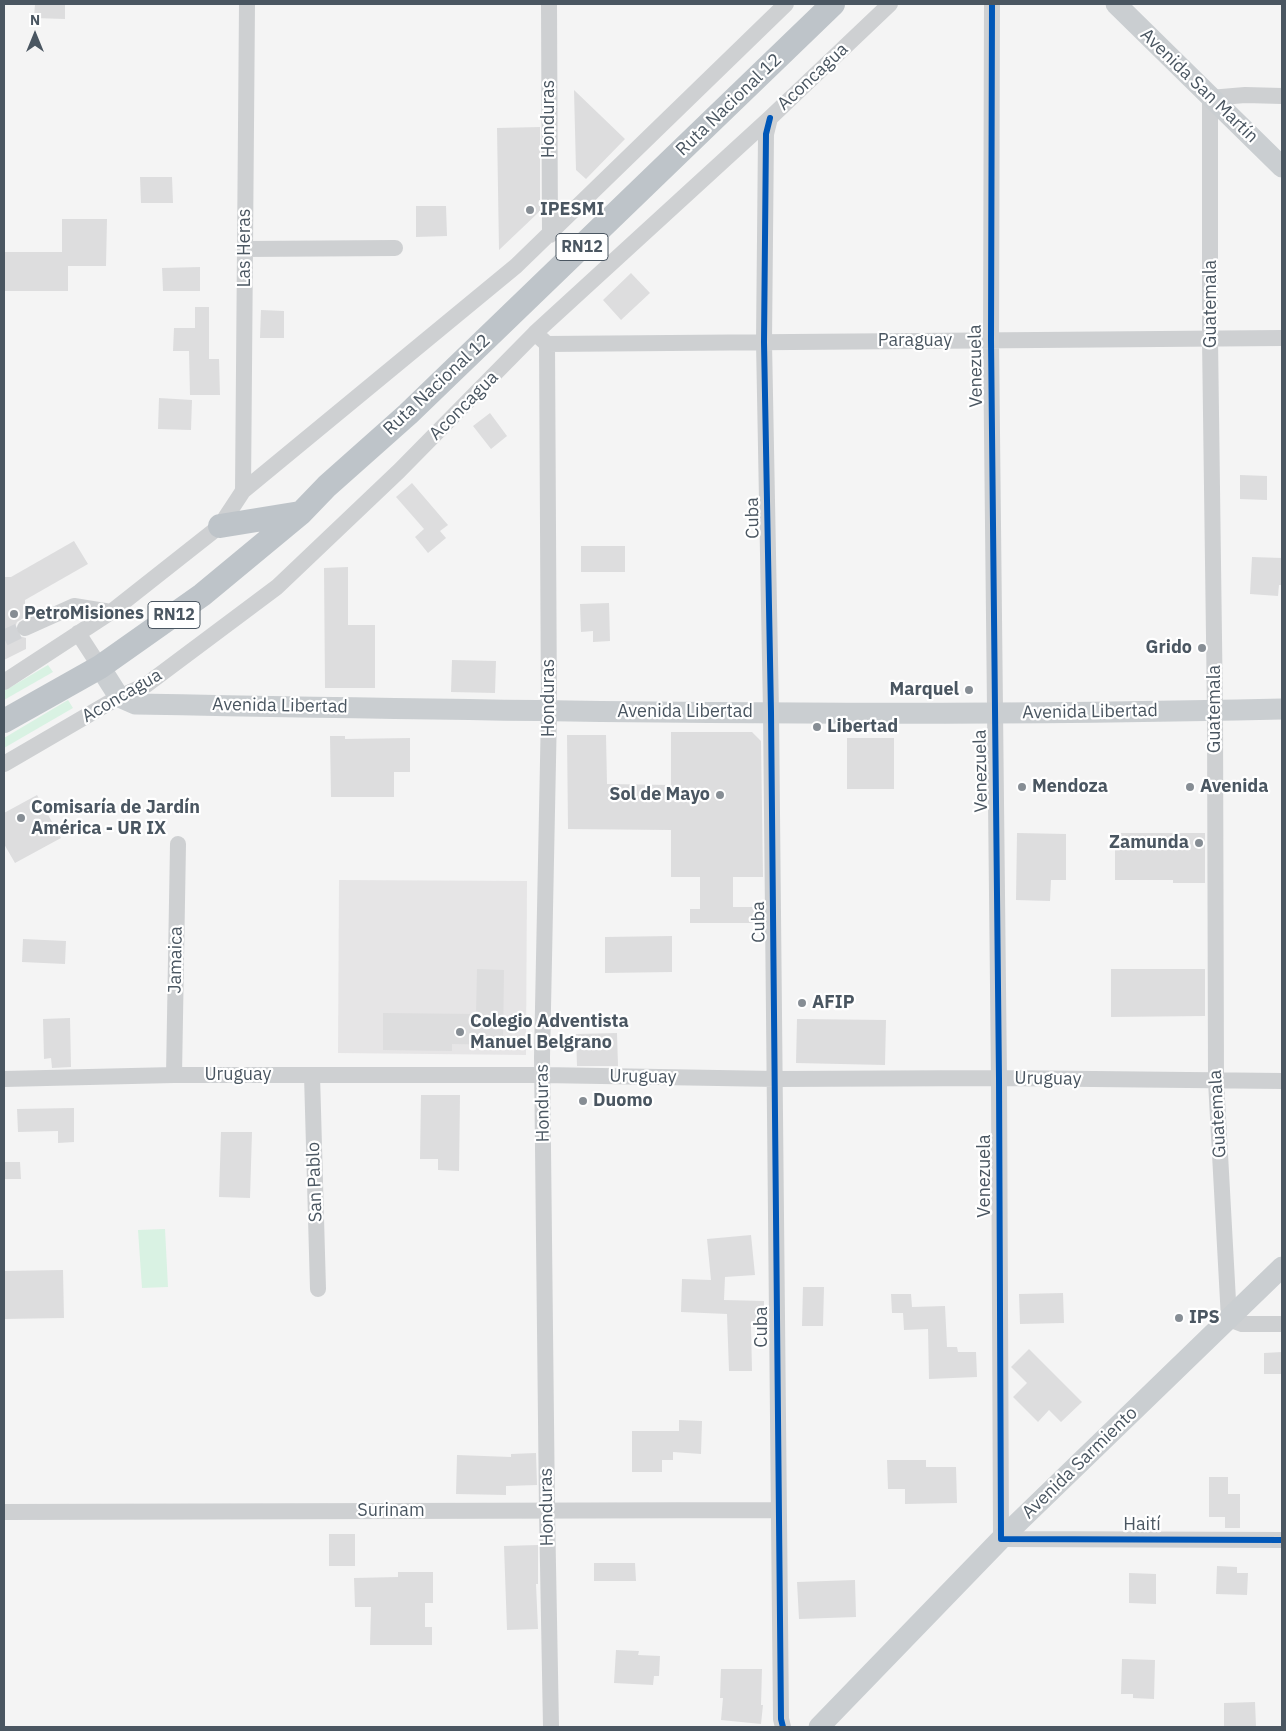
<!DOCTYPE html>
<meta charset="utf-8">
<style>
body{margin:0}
#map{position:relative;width:1286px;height:1731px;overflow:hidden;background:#f4f4f4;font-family:"IBM Plex Sans",sans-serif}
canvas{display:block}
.frame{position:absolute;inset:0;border:5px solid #4a5661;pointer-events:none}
.north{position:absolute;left:10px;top:10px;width:50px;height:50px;-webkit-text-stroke:4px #fff;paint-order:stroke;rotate:0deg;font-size:14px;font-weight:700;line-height:20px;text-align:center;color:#4a5661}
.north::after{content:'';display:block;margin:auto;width:18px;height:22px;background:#4a5661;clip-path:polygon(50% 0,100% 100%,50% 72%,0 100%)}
</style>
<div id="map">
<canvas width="1286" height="1731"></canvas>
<div class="frame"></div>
<div class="north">N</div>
</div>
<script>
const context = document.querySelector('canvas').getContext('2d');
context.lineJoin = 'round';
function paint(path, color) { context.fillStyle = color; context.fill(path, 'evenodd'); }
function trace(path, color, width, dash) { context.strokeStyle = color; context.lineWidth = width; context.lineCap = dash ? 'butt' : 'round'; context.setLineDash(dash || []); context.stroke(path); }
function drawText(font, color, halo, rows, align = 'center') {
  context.font = font + ' "IBM Plex Sans",sans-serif'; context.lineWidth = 4.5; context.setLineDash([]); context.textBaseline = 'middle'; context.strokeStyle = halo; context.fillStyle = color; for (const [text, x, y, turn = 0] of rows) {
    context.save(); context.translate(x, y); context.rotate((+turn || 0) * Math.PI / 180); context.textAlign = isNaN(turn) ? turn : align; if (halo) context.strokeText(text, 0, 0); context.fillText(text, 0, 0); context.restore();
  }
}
const education = new Path2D(`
 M339 880 527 881 526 1055 338 1053Z`);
const green = new Path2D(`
 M48 665 53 672 4 700V691Z
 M68 700 73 708 4 748V738Z
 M165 1229 168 1287 142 1288 138 1230Z`);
const building = new Path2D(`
 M35 4H65V19L34 18Z
 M574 90 625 139 586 179 576 170Z
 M540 127V211L499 250 497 128Z
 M140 177H172L173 203H141Z
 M416 206H446L447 236 416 237Z
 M62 219H107L106 266H68V291H4V252H62Z
 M200 267V291H163L162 268Z
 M631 273 650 293 621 320 603 300Z
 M195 307H209V359H219L220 395H190L189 351H173L174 328H195Z
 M261 310 284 311V338H260Z
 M159 398 192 400 191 430 158 429Z
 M490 413 507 436 491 449 473 426Z
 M1240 475 1267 476V500L1240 499Z
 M412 483 448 525 440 531 446 538 428 553 415 537 424 529 396 497Z
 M74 541 88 564 25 600V617L17 622 15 627 19 636 26 638V649L4 660V577H11Z
 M581 546H625V572H581Z
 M1252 557 1282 558V585H1279L1278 596 1250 594Z
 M348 567V625H375V688H325L324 568Z
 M609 603 610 641 593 642V631L581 632 580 604Z
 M452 660 496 661 495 693 451 692Z
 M671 732H752L761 741 763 877H733V907H754V923H690V909H700V877H671V830L568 829 567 735H606L607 784 671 785Z
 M330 736H345V739L410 738V772H394V797H331Z
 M847 738H894V789H847Z
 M37 795 61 838 15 863 4 844V813Z
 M1017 833 1066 834V880H1051L1050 901 1016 900Z
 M1115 833H1205V883H1173V880H1115Z
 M672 936V972L605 973V937Z
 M23 939 66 941 65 964 22 962Z
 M477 969 504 970 503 1045 452 1044V1051L383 1050V1013L476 1014Z
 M1111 969H1205V1016L1111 1017Z
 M70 1018 71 1067 52 1068 51 1058 44 1059 43 1019Z
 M797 1019 886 1020 885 1065 796 1063Z
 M617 1033 618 1066H577L576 1034Z
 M421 1095H460L459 1171 438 1170V1159H420Z
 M74 1108V1142L58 1143V1131L18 1132 17 1109Z
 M221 1132H252L250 1198 219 1197Z
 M4 1162H20L21 1179H4Z
 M751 1235 755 1275 725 1277 724 1300 764 1301V1326H751L752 1371H729L727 1314 681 1312 682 1279 711 1280 707 1239Z
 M63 1270 64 1318 4 1319V1271Z
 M803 1287H824L823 1326H802Z
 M1063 1293 1064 1323 1020 1324 1019 1294Z
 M891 1294H911L912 1307 945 1306 947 1347H957L958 1352H976L977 1377 929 1379 928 1329 904 1330 903 1313H892Z
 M1029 1349 1082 1402 1061 1422 1049 1410 1038 1422 1013 1397 1027 1383 1011 1367Z
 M1282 1352V1374H1264V1353Z
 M679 1420 702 1421 701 1454 673 1452V1460H662V1472H632V1431H679Z
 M536 1453 537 1485 506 1486V1495L456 1494 457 1455 511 1457V1454Z
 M887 1460H926V1467H956L957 1503 905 1504V1489H888Z
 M1209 1477H1228V1494H1240V1528H1225V1517H1209Z
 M329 1534H355V1566H329Z
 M538 1545V1584H536L538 1629 507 1630 504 1546Z
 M594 1563H635L636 1581H594Z
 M1217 1566 1237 1567V1573H1248L1247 1595 1216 1594Z
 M398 1572H433V1603H425V1627H432V1645H370L371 1607H355L354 1578 398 1577Z
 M1129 1573 1156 1574V1604L1129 1603Z
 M855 1580 856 1617 799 1619 797 1582Z
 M616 1650 639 1651 638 1655 660 1656 659 1676H654L653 1685 614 1683Z
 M1122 1659 1155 1660 1154 1699 1133 1698V1694H1121Z
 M721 1669H762L761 1705H763L761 1724 721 1720 723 1698H720Z
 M1255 1702 1256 1727H1224V1703Z`);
const minorTunnel = new Path2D(`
 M4 638 25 628`);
const minor = new Path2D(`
 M549 4 550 235
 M992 4 991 340 999 1078 1001 1539 1282 1540
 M1282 96 1245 95 1210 98V339L1215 711 1216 1081 1229 1319 1242 1324H1282
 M770 118 766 134 764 342 771 712 781 1719 783 1727
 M245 249 395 248
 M535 333 547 344 549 712 542 1057 547 1511 551 1727
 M547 344 1282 338
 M243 491 247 4
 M25 628 74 606 111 612
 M78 633 100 667
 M4 682 111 612 220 526 243 491 516 266 786 4
 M4 764 119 697 146 685 277 587 399 471 535 333 770 118 890 4
 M174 1075 178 844
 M312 1075 318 1289
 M4 1079 174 1075H543L776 1079 999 1078 1282 1081
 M4 1512 779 1510`);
const major = new Path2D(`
 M1116 4 1282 167
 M100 667 119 697 135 704C517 711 900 718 1282 709
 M819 1727 1001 1539 1282 1267`);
const highway = new Path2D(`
 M220 526 300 513
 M4 721 100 667 202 595 301 513 327 486 408 414 833 4`);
const cycleway = new Path2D(`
 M992 4 991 340 999 1078 1001 1539 1282 1540
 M770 118 766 134 764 342 771 712 781 1719 783 1727`);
const markers = [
 [530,210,5,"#868d94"],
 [14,614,5,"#868d94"],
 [1202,648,5,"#868d94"],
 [969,690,5,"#868d94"],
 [817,727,5,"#868d94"],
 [1022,787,5,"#868d94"],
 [1190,787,5,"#868d94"],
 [720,795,5,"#868d94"],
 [21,818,5,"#868d94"],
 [1199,843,5,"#868d94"],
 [802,1003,5,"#868d94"],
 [460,1032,5,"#868d94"],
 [583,1101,5,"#868d94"],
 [1179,1318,5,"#868d94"]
];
const shields = [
 [582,247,52],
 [174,615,52]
];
const shieldNames = [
 ["RN12",582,247],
 ["RN12",174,615]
];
const streetNames = [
 ["Aconcagua",813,77,-43],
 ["Avenida San Martín",1199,86,44],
 ["Ruta Nacional 12",729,105,-44],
 ["Honduras",549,119,-90],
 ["Las Heras",245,248,-90],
 ["Guatemala",1211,304,-90],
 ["Paraguay",915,341],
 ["Venezuela",976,366,-91],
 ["Ruta Nacional 12",437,385,-43],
 ["Aconcagua",464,406,-45],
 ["Cuba",753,518,-91],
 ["Aconcagua",122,696,-30],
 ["Honduras",549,698,-90],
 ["Avenida Libertad",280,706,1],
 ["Guatemala",1215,709,-90],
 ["Avenida Libertad",685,712],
 ["Avenida Libertad",1090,712,-1],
 ["Venezuela",981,771,-91],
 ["Cuba",759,922,-91],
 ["Jamaica",176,960,-89],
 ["Uruguay",238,1075],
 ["Uruguay",643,1077,1],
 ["Uruguay",1048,1079,1],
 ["Honduras",543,1103,-91],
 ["Guatemala",1218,1114,-93],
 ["Venezuela",985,1176,-90],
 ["San Pablo",315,1182,-92],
 ["Cuba",762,1327,-90],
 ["Avenida Sarmiento",1080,1463,-44],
 ["Honduras",547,1507,-91],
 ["Surinam",391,1511],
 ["Haití",1142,1525]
];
const poiNames = [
 ["IPESMI",540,210],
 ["PetroMisiones",24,614],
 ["Grido",1192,648,"right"],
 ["Marquel",959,690,"right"],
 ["Libertad",827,727],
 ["Mendoza",1032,787],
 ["Avenida",1200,787],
 ["Sol de Mayo",710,795,"right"],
 ["Comisaría de Jardín",31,808],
 ["América - UR IX",31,829],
 ["Zamunda",1189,843,"right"],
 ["AFIP",812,1003],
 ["Colegio Adventista",470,1022],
 ["Manuel Belgrano",470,1043],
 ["Duomo",593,1101],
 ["IPS",1189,1318]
];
paint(education, '#e6e5e6');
paint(green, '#d9f2e3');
paint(building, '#ddddde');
trace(minorTunnel, '#d2d4d7', 16, [16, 8]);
trace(minor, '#ced0d2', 16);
trace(major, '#caced1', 21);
trace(highway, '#bec4c9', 24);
trace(cycleway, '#0057b8', 6);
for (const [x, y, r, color] of markers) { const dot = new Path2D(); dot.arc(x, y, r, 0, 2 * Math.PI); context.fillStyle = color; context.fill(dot); trace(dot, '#fff', 2); }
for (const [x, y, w] of shields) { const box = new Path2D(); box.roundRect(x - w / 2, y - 13.5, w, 27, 4); context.fillStyle = '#fff'; context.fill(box); trace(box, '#4a5661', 1); }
drawText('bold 16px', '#4a5661', null, shieldNames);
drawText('18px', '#4a5661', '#fff', streetNames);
drawText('bold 18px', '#4a5661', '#fff', poiNames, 'left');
</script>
